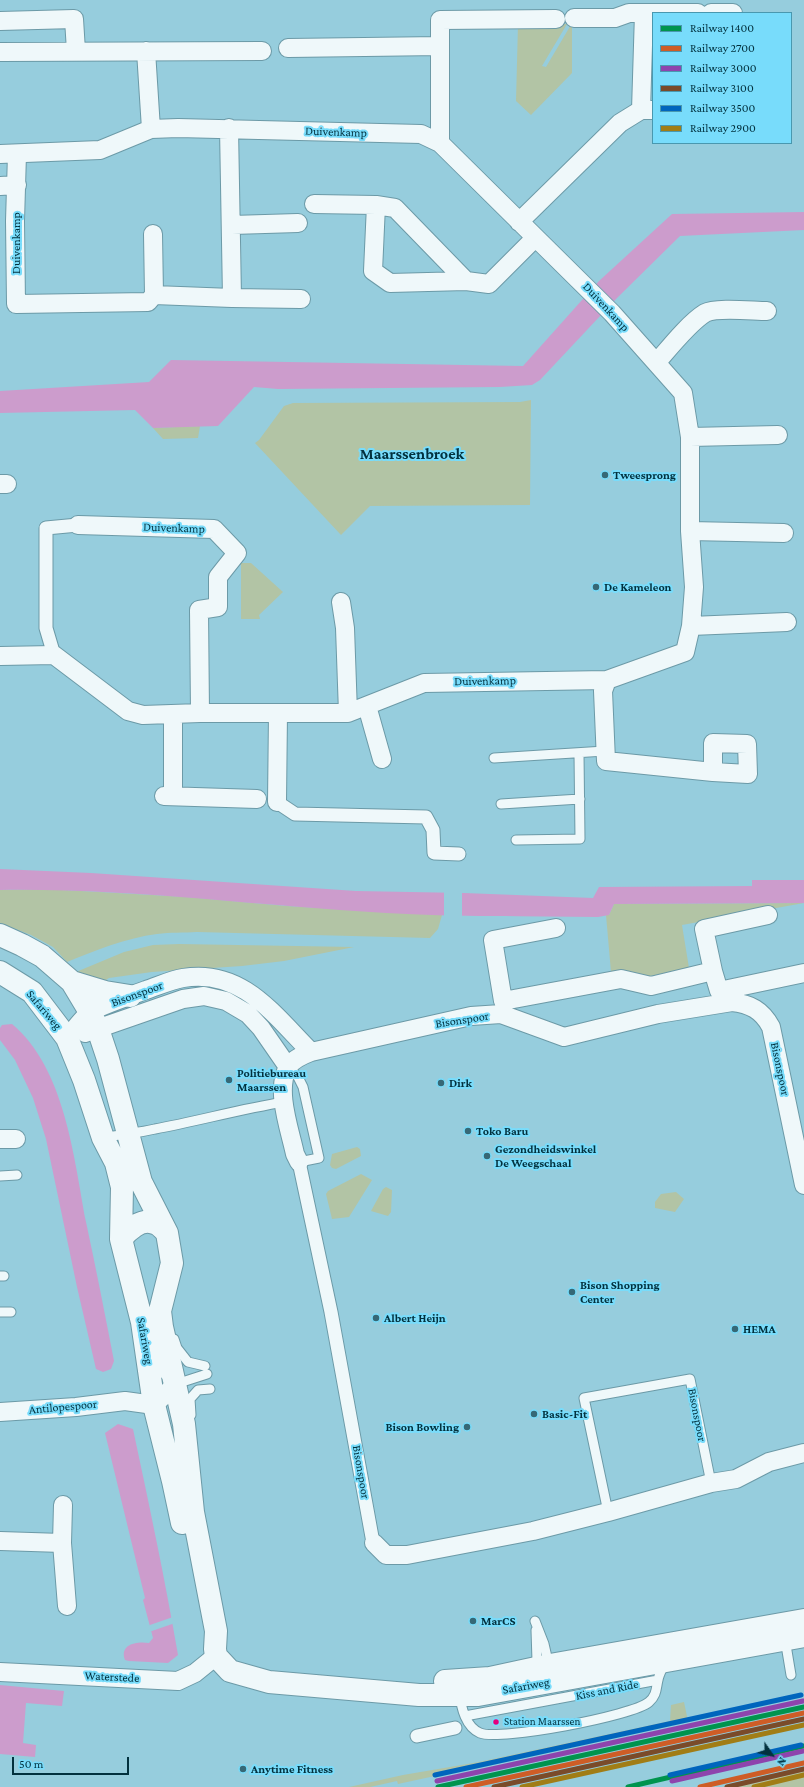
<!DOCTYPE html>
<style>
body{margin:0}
#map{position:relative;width:804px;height:1787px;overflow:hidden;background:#96cddd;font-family:"Crimson Pro",serif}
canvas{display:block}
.legend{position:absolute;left:652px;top:12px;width:140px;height:132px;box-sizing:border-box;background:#78dcfb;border:1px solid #4998af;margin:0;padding:5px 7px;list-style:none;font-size:12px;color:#02313e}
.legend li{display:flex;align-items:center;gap:8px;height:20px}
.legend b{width:20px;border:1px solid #4998af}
.north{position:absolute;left:752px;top:1735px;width:40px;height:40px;-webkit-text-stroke:3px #78dcfb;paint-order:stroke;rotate:124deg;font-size:11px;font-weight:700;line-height:16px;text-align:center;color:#02313e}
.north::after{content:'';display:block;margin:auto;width:14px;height:18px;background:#02313e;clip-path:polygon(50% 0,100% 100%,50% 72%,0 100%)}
.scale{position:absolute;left:12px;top:1757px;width:117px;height:18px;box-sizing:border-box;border:2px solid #02313e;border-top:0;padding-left:5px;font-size:12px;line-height:14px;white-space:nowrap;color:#02313e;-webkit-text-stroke:3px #78dcfb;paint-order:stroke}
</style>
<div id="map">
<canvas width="804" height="1787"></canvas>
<ul class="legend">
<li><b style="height:5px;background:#00944e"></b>Railway 1400</li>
<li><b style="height:5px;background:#ce5d26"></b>Railway 2700</li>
<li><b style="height:5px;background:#8e44ad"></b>Railway 3000</li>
<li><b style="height:5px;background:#7a4b2a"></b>Railway 3100</li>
<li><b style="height:5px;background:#0065bd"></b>Railway 3500</li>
<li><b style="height:5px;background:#a17d16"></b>Railway 2900</li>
</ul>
<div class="north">N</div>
<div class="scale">50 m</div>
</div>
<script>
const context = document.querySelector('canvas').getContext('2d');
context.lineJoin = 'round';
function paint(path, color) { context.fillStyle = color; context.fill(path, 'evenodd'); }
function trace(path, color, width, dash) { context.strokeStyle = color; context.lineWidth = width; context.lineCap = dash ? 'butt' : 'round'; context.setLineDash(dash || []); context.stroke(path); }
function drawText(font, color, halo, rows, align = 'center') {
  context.font = font + ' "Crimson Pro",serif'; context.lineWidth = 4; context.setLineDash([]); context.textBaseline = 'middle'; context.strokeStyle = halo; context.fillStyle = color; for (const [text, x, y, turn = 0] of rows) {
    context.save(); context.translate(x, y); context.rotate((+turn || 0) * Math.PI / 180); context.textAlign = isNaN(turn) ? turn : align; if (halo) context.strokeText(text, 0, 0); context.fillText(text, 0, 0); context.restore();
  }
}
const green = new Path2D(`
 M572 23V73L531 115 516 101 518 24H567L542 66 546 67Z
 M531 400 530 505 370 506 341 535 255 443 259 440 284 406 293 403 520 402Z
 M200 426 198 438 163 439 153 428Z
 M241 563H251L283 592 259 615 260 619H241Z
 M45 889 187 897 286 906 442 915 438 929 430 938 197 932C184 933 170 932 157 934 126 938 96 950 67 962L53 947 31 935 0 923V890Z
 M804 903 682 925 689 968 636 979 611 972 606 915H609L614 904Z
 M179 944 354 947 284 961 242 966 152 972 109 978 100 984 76 972 124 952 153 945Z
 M357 1147 360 1149 361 1156 336 1169 332 1168 330 1165 332 1154Z
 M361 1174 372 1180 349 1217 332 1219 326 1194 328 1191Z
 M386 1187 392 1190 391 1212 388 1216 371 1211 383 1189Z
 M676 1192 684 1199 675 1212 655 1208V1202L661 1194Z
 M684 1702 688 1721 398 1784 397 1781 370 1787H349L403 1775 479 1762 670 1721 671 1705Z
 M804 1768V1787H722Z`);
const water = new Path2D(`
 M804 212V230L680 236 617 298 540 380 532 385 500 387 278 389 254 387 218 426 153 428 135 410 0 413V391L149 382 171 360 523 366 599 281 672 214Z
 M0 869 91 873 356 891 464 893 593 898 599 887 752 886V880H804V903L614 904 609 915 598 917C528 916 457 917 386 913 257 906 129 888 0 890Z
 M12 1024C65 1068 74 1158 86 1222 96 1268 105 1315 114 1361L111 1369 103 1372 96 1369 77 1287 46 1139 33 1098 15 1060 0 1040V1028L2 1025Z
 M118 1424 133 1429C149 1504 165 1579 178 1655L168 1663 129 1661 125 1660C119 1644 137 1641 149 1643L153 1638 143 1600 145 1598 105 1433Z
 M0 1685 64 1691 62 1706 26 1703 23 1743 36 1745 35 1757 0 1754Z`);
const pier = new Path2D(`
 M444 892H462V916H444Z
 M173 1617 175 1623 149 1632 147 1626Z`);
const service = new Path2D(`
 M494 758 605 751
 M501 804 580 799
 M516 840 580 839 579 754
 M288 1067 298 1077 303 1087 319 1158 299 1162
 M103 1138C121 1134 138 1133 155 1129 198 1121 241 1109 284 1102
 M0 1176 17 1175
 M0 1276H4
 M0 1312H11
 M174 1339 177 1348 188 1362 205 1366
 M155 1361 157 1368 176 1384 207 1374
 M191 1415 190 1399 198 1390 210 1389
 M608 1512 584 1398 690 1379 711 1483
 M535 1621 544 1644 549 1666
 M785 1639 791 1675
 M534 1666 537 1661 536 1630
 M460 1694C461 1708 466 1727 480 1733 499 1741 633 1716 649 1702 657 1695 656 1688 658 1680 659 1674 663 1668 665 1662
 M465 1716 658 1680`);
const pedestrian = new Path2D(`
 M54 655 46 628V528L78 525
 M277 802 295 814 426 817 433 830 434 853 459 854
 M299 1162 331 1312 372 1537 374 1543
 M417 1736 455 1728`);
const minor = new Path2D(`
 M711 13H733
 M574 18H615L629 13H698
 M0 21 74 19 76 51
 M288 48 440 46
 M146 51 151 129
 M0 52 262 51
 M641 110 644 13
 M229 128 232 298
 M440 143V20L556 19
 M0 154 100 150 151 129 178 128 421 134 440 143 612 313 683 393 690 437V531L694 587 691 626 685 652 607 680 424 683 348 713H200L143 715 128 711 54 655 0 656
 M17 154 15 221 16 304 148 302 154 295 232 298 301 299
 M0 186 17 185
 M314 204 376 205 395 208 466 281
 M376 205 373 271 390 283 466 281 489 284 535 238
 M519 222 620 123 641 110H653
 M232 225 298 223
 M153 234 154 295
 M657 362C670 347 689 323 705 313 716 307 753 311 767 311
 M690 437 778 435
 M0 484H7
 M78 525 214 529 237 553 218 577V607L199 610 200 713
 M690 531 784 533
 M341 602 345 628 348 713
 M691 626 787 622
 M607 680 603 691 606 761 713 772 748 774 747 744 713 743V772
 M367 706 382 759
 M164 796 257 799
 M173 796V714
 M277 802 278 713
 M556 928 493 940 503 1001 621 979 651 986 713 971 719 991 804 973
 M713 971 704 929 768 915
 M85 1033 183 999 204 996 226 1001 248 1014 261 1028 288 1067
 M67 1038C74 1030 81 1020 89 1013 99 1006 133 995 146 990 158 986 171 980 183 978 242 968 274 1015 311 1052
 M0 1139H16
 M299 1162 295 1154C290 1130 275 1090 288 1067 293 1059 303 1055 311 1052L471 1016 501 1014 564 1037 658 1014 732 1002C750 1004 762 1010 771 1027L804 1185
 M0 1412 76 1407 125 1401 154 1405 176 1384
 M63 1505 62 1543 67 1606
 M0 1541 62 1543
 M374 1543 386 1555H407L533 1531 608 1512 711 1483 736 1479 769 1462 804 1453
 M0 1672 178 1681 195 1673 216 1656`);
const tertiary = new Path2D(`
 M0 935 22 945 42 956 72 982 90 1012 98 1029 108 1059 141 1182 167 1233 172 1263 160 1311 162 1327 184 1424 193 1512 216 1631 215 1649 216 1656 230 1671 269 1682 419 1695H478L804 1636
 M0 972 32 992 67 1038 84 1080 103 1138 116 1163 122 1187 121 1239 142 1322 154 1405 173 1481 182 1523
 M72 982 105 992 130 996
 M121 1239C128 1230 141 1218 154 1223 159 1224 164 1230 167 1233
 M445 1681 490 1678 550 1665 804 1620`);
const rail1 = new Path2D(`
 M438 1787 804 1707
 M628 1787 804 1746`);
const rail2 = new Path2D(`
 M466 1787 804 1713
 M700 1787 804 1763`);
const rail3 = new Path2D(`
 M437 1781 803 1701
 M672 1781 803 1751`);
const rail4 = new Path2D(`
 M494 1787 804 1719
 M727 1787 804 1769`);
const rail5 = new Path2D(`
 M435 1775 801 1695
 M670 1775 801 1745`);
const rail6 = new Path2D(`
 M522 1787 804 1725
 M754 1787 804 1775`);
const markers = [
 [605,475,4,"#366876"],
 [596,587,4,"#366876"],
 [229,1080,4,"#366876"],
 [441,1083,4,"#366876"],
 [468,1131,4,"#366876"],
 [487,1156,4,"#366876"],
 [572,1292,4,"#366876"],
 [376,1318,4,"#366876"],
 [735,1329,4,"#366876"],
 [534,1414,4,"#366876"],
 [467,1427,4,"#366876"],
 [473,1621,4,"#366876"],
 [496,1722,3.5,"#e5007d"],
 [243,1769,4,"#366876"]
];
const busNames = [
 ["Station Maarssen",504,1722]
];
const streetNames = [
 ["Duivenkamp",336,132,2],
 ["Duivenkamp",16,243,-90],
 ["Duivenkamp",606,307,47],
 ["Duivenkamp",174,528,2],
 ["Duivenkamp",485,681,-1],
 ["Bisonspoor",137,994,-20],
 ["Safariweg",44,1010,50],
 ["Bisonspoor",462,1020,-9],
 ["Bisonspoor",780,1069,78],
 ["Safariweg",145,1341,80],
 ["Antilopespoor",63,1407,-5],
 ["Bisonspoor",697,1415,79],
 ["Bisonspoor",361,1472,80],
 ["Waterstede",112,1677,3],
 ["Safariweg",526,1686,-10],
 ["Kiss and Ride",607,1690,-11]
];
const poiNames = [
 ["Tweesprong",613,475],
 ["De Kameleon",604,587],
 ["Politiebureau",237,1073],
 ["Maarssen",237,1087],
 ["Dirk",449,1083],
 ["Toko Baru",476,1131],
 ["Gezondheidswinkel",495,1149],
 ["De Weegschaal",495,1163],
 ["Bison Shopping",580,1285],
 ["Center",580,1299],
 ["Albert Heijn",384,1318],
 ["HEMA",743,1329],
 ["Basic-Fit",542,1414],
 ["Bison Bowling",459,1427,"right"],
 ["MarCS",481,1621],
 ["Anytime Fitness",251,1769]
];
const districtNames = [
 ["Maarssenbroek",412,454]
];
paint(green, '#b2c4a5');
paint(water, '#cc9ccc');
paint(pier, '#96cddd');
trace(service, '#6c9aa7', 11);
trace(pedestrian, '#6c9aa7', 15);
trace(minor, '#6c9aa7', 20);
trace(tertiary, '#6c9aa7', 24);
trace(service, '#eff8fa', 9);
trace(pedestrian, '#eff8fa', 13);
trace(minor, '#eff8fa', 18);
trace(tertiary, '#eff8fa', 22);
trace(rail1, '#00944e', 5);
trace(rail2, '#ce5d26', 5);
trace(rail3, '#8e44ad', 5);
trace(rail4, '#7a4b2a', 5);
trace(rail5, '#0065bd', 5);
trace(rail6, '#a17d16', 5);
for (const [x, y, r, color] of markers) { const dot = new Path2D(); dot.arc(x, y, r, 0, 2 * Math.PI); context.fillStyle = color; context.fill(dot); trace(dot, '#78dcfb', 1.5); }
drawText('11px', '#02313e', '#78dcfb', busNames, 'left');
drawText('12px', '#02313e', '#78dcfb', streetNames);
drawText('bold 12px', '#02313e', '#78dcfb', poiNames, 'left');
drawText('bold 16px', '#02313e', '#78dcfb', districtNames);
</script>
